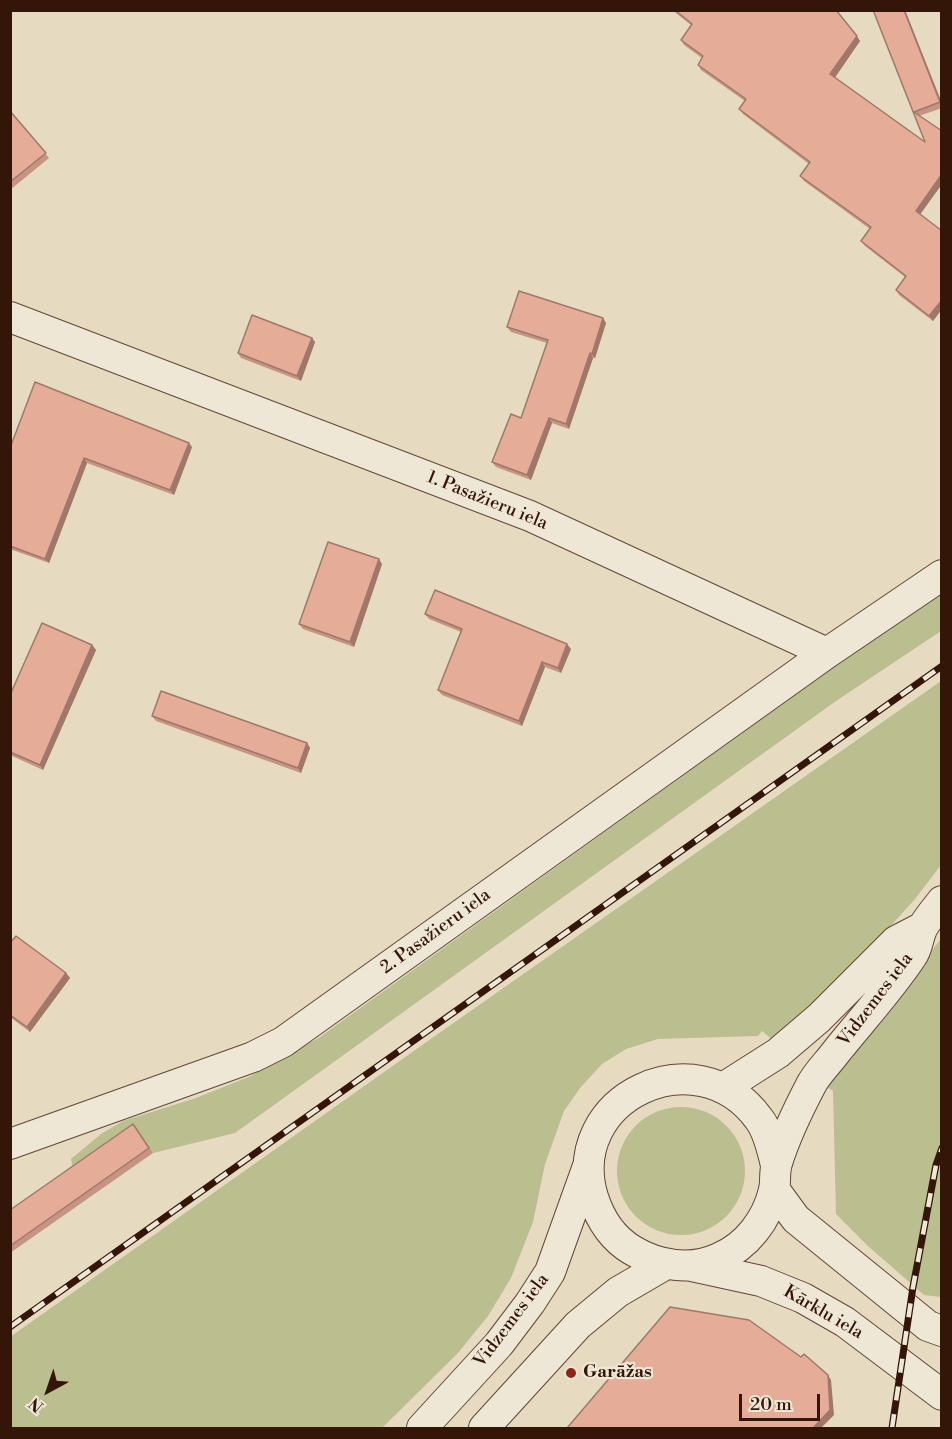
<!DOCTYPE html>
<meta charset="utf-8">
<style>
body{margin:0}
#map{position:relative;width:952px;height:1439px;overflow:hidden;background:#e6dac0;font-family:"Libre Bodoni",serif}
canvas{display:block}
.frame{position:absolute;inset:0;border:12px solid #341609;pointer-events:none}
.north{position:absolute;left:18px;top:1361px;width:60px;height:60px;-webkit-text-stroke:4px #efe7d6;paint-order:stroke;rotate:220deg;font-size:16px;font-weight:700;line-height:24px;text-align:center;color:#341609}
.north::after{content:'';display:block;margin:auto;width:21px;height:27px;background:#341609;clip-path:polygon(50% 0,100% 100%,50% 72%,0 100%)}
.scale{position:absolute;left:739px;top:1394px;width:81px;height:27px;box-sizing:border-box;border:3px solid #341609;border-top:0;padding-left:8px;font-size:18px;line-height:21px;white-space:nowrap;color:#341609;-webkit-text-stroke:4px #efe7d6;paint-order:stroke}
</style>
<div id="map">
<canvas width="952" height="1439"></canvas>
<div class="frame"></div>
<div class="north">N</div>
<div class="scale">20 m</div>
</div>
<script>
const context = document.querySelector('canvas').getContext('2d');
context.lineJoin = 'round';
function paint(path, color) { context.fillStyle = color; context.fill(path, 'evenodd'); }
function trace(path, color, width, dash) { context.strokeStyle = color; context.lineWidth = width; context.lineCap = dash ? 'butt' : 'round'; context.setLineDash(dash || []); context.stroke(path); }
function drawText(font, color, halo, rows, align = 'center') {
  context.font = font + ' "Libre Bodoni",serif'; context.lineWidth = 4.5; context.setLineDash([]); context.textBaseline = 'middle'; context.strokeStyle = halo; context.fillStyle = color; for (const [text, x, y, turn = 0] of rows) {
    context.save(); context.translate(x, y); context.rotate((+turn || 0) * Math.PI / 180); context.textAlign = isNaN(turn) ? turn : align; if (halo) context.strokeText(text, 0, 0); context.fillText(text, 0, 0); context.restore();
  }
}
const green = new Path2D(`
 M941 590V631L836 701 235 1133 153 1153 136 1130 74 1173 71 1159 101 1134 123 1121 196 1098 251 1076 320 1037Z
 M941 681V865L915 899 839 983 775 1042 762 1031 758 1036 658 1039 626 1049 602 1064 580 1088 564 1111 545 1164 533 1222 511 1278 488 1316 458 1353 382 1428H11L10 1337 435 1036Z
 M941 939V1297L924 1295 868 1246 836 1214 833 1091 824 1085Z
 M617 1171a64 64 0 1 1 128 0a64 64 0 1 1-128 0Z`);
const minor = new Path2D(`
 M10 317 530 516 827 653
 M723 1088 778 1053 819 1018 896 941 923 927
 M10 1144 253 1057 283 1042 827 653 942 575
 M776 1165C772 1150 769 1132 759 1119 697 1034 563 1098 593 1197 600 1219 612 1238 632 1250 658 1266 691 1271 719 1258 747 1246 767 1220 774 1190 776 1182 774 1172 777 1163 784 1140 800 1106 811 1085 817 1073 828 1063 836 1052 860 1022 891 988 912 956 918 948 918 936 923 927 928 918 936 909 942 901
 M774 1189 796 1219 928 1326 942 1331
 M692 1266 761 1281 803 1298 845 1322 942 1395
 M422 1428 499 1344 530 1303 550 1272 588 1166
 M484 1428 578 1325 618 1292 666 1264`);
const rail = new Path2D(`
 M10 1327 942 666
 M892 1428 913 1287 936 1165 942 1148`);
const wall = new Path2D(`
 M672 10H836L860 41 835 77 925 142 873 10H905L942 103V108L919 116 942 131V184L920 214 942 231V309L933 321 899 295 896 290 905 277 865 246 861 241 870 229 804 181 800 176 809 164 743 114 739 109 745 101 701 70 698 65 702 58 684 45 681 40 691 25Z
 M10 111 49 158 10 190Z
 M603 318 606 323 595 358H593L569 429 552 423 531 480 496 467 492 462 521 418 547 343 511 332 507 327Z
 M312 338 315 342 301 381 241 358 238 353Z
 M192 447 174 495 87 463 49 563 10 549V448Z
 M382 564 354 647 303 629 299 624Z
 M425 614 571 649 561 673 545 667 522 726 442 695 438 690 461 632 429 619Z
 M92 645 96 650 43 770 10 755V695Z
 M152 716 307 743 310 748 301 773 156 721Z
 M10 943 66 973 70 978 30 1032 10 1017Z
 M133 1124 153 1153 10 1253V1210Z`);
const shadedWall = new Path2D(`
 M904 10H905L942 104 940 102Z
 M857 36 860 41 834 79 830 74Z
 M942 174V184L919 216 916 211Z
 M942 300V309L933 321 929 316Z
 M603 318 606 323 595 358 592 354Z
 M312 338 315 342 301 381 297 376Z
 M590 353 593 358 569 429 566 424Z
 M549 418 552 423 531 480 527 475Z
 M189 443 192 447 174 495 170 490Z
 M84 458 87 463 49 563 45 559Z
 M379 559 382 564 354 647 350 642Z
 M567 644 571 649 561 673 558 668Z
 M92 645 96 650 43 770 40 765Z
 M542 662 545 667 522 726 519 721Z
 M307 743 310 748 301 773 298 768Z
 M66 973 70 978 30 1032 27 1027Z
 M828 1375 831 1380 834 1415 821 1428H813Z`);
const building = new Path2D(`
 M675 10H836L857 36 830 74 925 142 873 10H904L940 102 914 112 942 131V174L916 211 942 231V300L929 316 896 290 906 276 861 241 871 227 800 176 810 162 739 109 746 99 698 65 703 56 681 40 692 24Z
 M10 111 46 153 10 182Z
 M519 291 603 318 592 354 590 353 566 424 549 418 527 475 492 462 511 414 521 418 548 340 507 327Z
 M252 315 312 338 297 376 238 353Z
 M35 382 189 443 170 490 84 458 45 559 10 546V448Z
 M328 542 379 559 350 642 299 624Z
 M435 590 567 644 558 668 542 662 519 721 438 690 462 629 425 614Z
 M42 623 92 645 40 765 10 752V695Z
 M161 691 307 743 298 768 152 716Z
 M16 936 66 973 27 1027 10 1015V943Z
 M133 1124 149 1148 10 1246V1210Z
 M670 1307 749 1320 801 1357 804 1354 828 1375 830 1410 813 1428H567Z`);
const markers = [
 [571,1373,6,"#8f2418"]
];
const streetNames = [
 ["1. Pasažieru iela",487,501,22],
 ["2. Pasažieru iela",436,932,-36],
 ["Vidzemes iela",876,1000,-53],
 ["Kārklu iela",823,1313,30],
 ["Vidzemes iela",512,1321,-53]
];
const poiNames = [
 ["Garāžas",583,1373]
];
paint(green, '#bbbe8e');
trace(minor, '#604737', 32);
trace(minor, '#efe7d6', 30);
trace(rail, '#341609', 7);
trace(rail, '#efe7d6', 4.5, [14]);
paint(wall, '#c59482');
paint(shadedWall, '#a0786a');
paint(building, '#e5ac97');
trace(building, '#a0786a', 1.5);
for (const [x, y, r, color] of markers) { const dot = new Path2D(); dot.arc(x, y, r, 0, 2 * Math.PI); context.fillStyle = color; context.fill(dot); trace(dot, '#efe7d6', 2); }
drawText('18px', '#341609', '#efe7d6', streetNames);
drawText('bold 18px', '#341609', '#efe7d6', poiNames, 'left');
</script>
